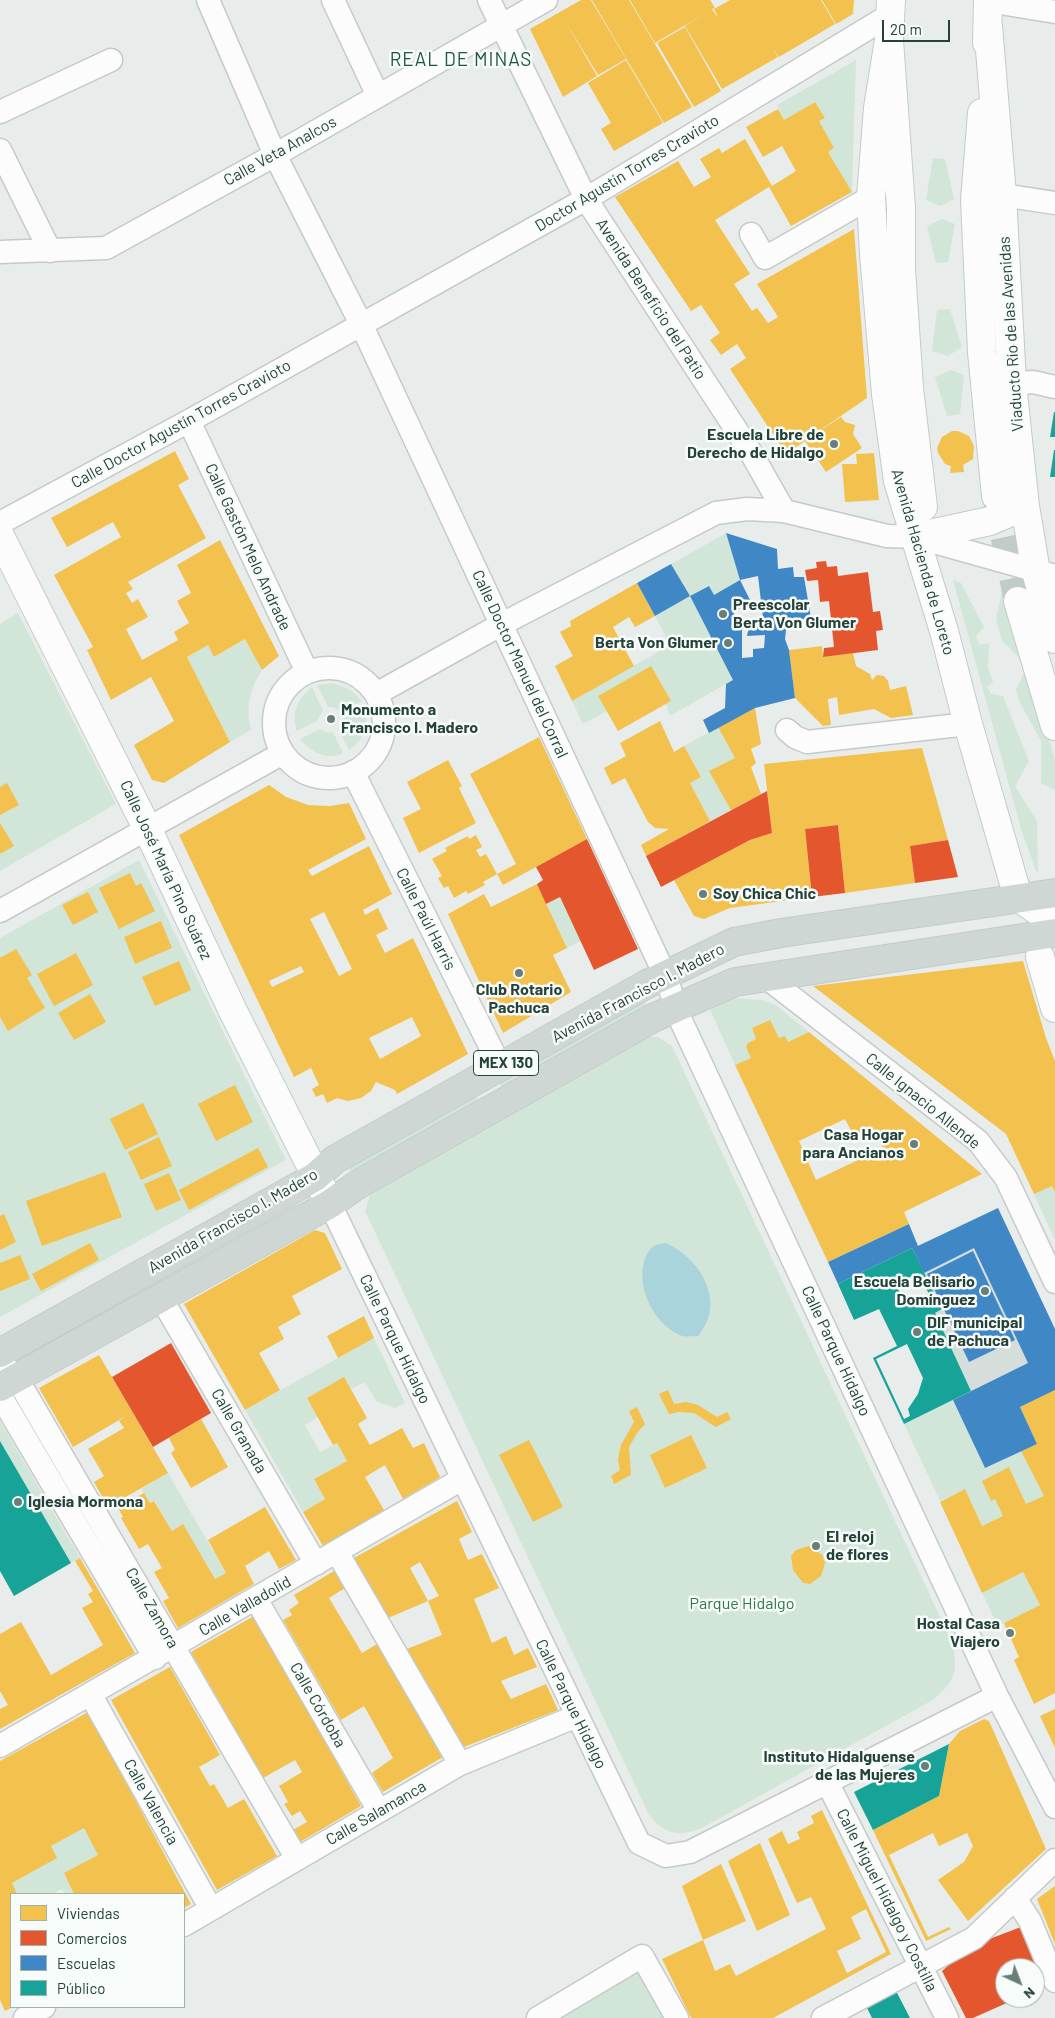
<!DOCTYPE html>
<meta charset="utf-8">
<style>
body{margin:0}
#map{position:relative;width:1055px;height:2018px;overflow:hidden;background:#e8edeb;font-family:Barlow,sans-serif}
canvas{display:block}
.legend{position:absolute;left:10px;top:1893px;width:175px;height:115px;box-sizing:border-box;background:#f7fbf9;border:1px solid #a3b1ad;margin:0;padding:6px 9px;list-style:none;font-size:15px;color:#24423a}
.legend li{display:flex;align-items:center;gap:10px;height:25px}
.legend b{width:25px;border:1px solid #a3b1ad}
.north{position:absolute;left:995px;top:1958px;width:50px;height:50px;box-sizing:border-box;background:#f7fbf9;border:1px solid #a3b1ad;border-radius:50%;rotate:137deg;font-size:14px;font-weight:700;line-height:20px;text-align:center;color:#24423a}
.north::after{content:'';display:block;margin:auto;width:18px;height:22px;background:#697e78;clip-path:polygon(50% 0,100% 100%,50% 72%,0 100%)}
.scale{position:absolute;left:882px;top:20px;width:68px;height:22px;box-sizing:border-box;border:2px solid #24423a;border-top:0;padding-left:6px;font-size:15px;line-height:18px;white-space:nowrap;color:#24423a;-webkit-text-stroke:4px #f7fbf9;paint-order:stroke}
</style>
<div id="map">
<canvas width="1055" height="2018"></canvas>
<ul class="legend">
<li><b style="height:14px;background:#f2c14e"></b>Viviendas</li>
<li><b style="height:14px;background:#e4572e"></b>Comercios</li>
<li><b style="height:14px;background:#3f88c5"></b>Escuelas</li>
<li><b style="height:14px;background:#17a398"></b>Público</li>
</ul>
<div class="north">N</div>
<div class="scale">20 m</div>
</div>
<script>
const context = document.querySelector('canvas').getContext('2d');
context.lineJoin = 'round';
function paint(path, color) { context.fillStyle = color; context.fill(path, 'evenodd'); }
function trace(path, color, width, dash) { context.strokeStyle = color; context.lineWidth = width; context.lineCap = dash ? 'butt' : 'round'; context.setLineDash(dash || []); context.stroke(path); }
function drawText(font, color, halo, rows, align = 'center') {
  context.font = font + ' Barlow,sans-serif'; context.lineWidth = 5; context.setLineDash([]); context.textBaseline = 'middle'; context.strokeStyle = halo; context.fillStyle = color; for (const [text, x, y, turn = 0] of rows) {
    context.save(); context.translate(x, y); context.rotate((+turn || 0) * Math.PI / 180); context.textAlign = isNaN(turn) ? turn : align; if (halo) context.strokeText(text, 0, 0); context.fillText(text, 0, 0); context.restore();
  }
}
const built = new Path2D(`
 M998 1208 1055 1329V1350L971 1391 935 1313 941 1309 912 1248Z`);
const green = new Path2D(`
 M856 60 852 192 828 152 834 148 819 121 825 118 815 102 784 120 777 105Z
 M933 158 945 159 954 199 941 206 926 200Z
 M942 219 955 224 948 262 936 263 927 226Z
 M950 309 962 347 948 356 932 351 937 310Z
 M951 370 964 375 960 414 947 416 935 377Z
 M726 533 740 580 714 595 708 586 690 596 733 680 670 716 666 704 671 701 598 696 607 711 583 724 572 701 670 645 655 616 689 596 671 564Z
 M953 580 961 583 984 627 976 636 979 645 989 643 988 668 993 682 987 687 991 694 1003 696 1029 761 1015 786 1037 821 1038 871H1036L1021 829Z
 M1003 587 1033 594 1008 599 1055 760V790L1041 783V741L1019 701 1016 690 1024 673 1018 656 1002 641 996 619Z
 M18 613 116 804 0 871V854L13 846 0 823V815L19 804 0 787V624Z
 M245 639 262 670C249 690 246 707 251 730L230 742 187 657 208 645 215 657Z
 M333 683 351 690 362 701 341 711 333 707H328L317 685Z
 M312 687 323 710 317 721 297 731C291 713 297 699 312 687Z
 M365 708C369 725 364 740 349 750L338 729 342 726 344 718Z
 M718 727 735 758 731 810 710 821 690 783 701 777 684 746Z
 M320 729 328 733 333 732 343 753C327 761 310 752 300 739Z
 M139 860 286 1160 0 1317V938Z
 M560 897 581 941 567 948 546 904Z
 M734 998 762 1000 776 1005 809 1032 788 1042 779 1038 770 1020 752 1028 756 1039 748 1043 746 1047 751 1058 735 1065 710 1010Z
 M645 999 647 1010 503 1090 499 1082Z
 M651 1037H658L672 1046 952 1642C959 1670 955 1683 931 1701L702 1828C677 1837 666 1835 649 1815L365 1211 371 1192 642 1039Z
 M476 1096 479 1103 352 1173 347 1167Z
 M1052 1186 1055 1192V1240L1034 1194Z
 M300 1200 295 1207 18 1362 12 1363 13 1354Z
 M374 1338 405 1403 395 1408 376 1401 365 1382 351 1389 344 1378 307 1398 318 1417 305 1425 320 1452 337 1443 347 1461 314 1479 325 1499 303 1512 245 1410Z
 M953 1400 985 1468 1021 1451 1044 1496 1026 1504 1009 1467 983 1481 991 1501 995 1499 1003 1516 982 1526 965 1489 940 1501 904 1424Z
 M0 1421 80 1558 71 1563 0 1441Z
 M168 1473 226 1573 215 1579 183 1525 172 1531 155 1501 150 1503 141 1489Z
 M1023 1572 1040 1605 998 1626 982 1593Z
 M84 1828 98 1855 64 1873 74 1894H65L62 1889 52 1894H17L12 1883 56 1858 51 1846Z
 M640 1966 670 2018H550Z`);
const water = new Path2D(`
 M666 1243C701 1259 727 1303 698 1336 693 1336 687 1337 682 1336 654 1325 635 1287 645 1258 647 1254 650 1248 654 1246 657 1244 663 1244 666 1243Z`);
const homes = new Path2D(`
 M581 0H591L626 59 598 75 564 19 597 76 563 97 530 29Z
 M592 0H629L692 107 664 123Z
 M630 0H710L715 8 712 9 718 18 714 9 730 0H821L835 24 779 57 773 49 778 57 722 89 685 26 708 12 655 43Z
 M822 0H854L853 14 836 24Z
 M685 27 721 91 694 107 657 43Z
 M626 60 663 123 614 151 601 129 611 123 588 83Z
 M815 102 825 118 819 121 834 148 828 152 852 192 791 226 769 187 715 220 750 274 734 284 752 311 757 308 768 323 778 317 757 284 854 229 867 398 813 435 841 417 845 422 855 425 853 434 862 448 826 472 805 441 786 454 730 369 746 358 737 344 721 355 710 340 720 333 701 305 691 311 615 197 678 161 694 187 711 177 700 159 719 148 722 153 745 139 772 186 796 171 782 146 763 157 746 127 778 109 784 120Z
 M952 431H958L969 436 974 446 973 459 963 465 964 472 950 473 951 466 945 464 938 453 937 448 942 437Z
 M175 451 189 479 178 485 206 538 128 582 133 589 126 593 132 603 138 599 148 617 126 629 142 660 178 640 174 632 189 623 177 601 191 593 177 565 220 540 279 656 262 670 245 639 214 657 208 645 187 657 230 742 164 783 152 780 134 745 174 721 151 677 111 700 87 650 93 647 54 575 121 537 113 522 67 547 51 518Z
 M874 453 879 500 845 502 842 464H857L856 454Z
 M637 583 655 616 635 627 629 617 613 627 634 666 572 701 555 666 573 656 560 632 571 626 570 621Z
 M822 646 823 657 853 653 856 666 870 674 872 680 877 675 884 676 888 681 890 690 906 686 913 715 891 718 874 709 839 715 837 697 828 699 831 725 823 726 795 698 789 650Z
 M651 666 671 701 618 731 598 696Z
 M755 708 761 744 751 749 756 763 751 767 761 794 731 810 709 771 735 758 718 727Z
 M660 721 674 752 684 746 701 777 690 783 710 821 646 856 641 845 669 829 655 828 648 822 625 778 612 785 604 768 626 756 620 743Z
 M539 737 587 839 503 885 497 874 483 882 485 885 468 894 466 891 454 898 448 886 444 888 438 878 442 876 432 859 447 851 445 848 468 836 469 839 476 835 482 847 476 850 480 857 486 854 497 874 516 864 470 774Z
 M922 748 948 840 910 846 915 883 845 893 838 825 805 829 812 897 730 908 704 919 694 916 674 880 750 840 772 833 764 764Z
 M448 760 462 786 459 788 476 823 419 853 403 818 421 809 407 782Z
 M7 783 19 805 0 815V787Z
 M269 785 286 797 308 805 330 806 349 803 366 839 308 870 312 876 369 846 392 894 363 910 365 915 378 908 388 929 376 935 385 953 413 938 468 1054 397 1094 395 1090 376 1082 371 1091 361 1098 348 1101 337 1098 327 1103 323 1094 316 1097 312 1089 319 1085 311 1068 294 1077 179 835ZM324 912 352 969 339 976 310 919ZM301 966 304 972 272 987 269 981ZM412 1017 421 1036 380 1059 369 1038Z
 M0 823 14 846 0 854Z
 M130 873 136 886 141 883 155 911 119 929 99 888Z
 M537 884 567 948 553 955 571 992 503 1033 448 914 484 894 491 907Z
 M88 892 98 912 73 925 62 905Z
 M161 921 172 948 135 964 124 937Z
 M16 949 32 975 27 978 45 1008 8 1031 0 1017V958Z
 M76 953 93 985 54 1006 37 974Z
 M179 961 191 990 155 1006 142 977Z
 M1023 961 1046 1038 1055 1061V1192L1052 1186 1034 1194 1006 1134 813 986Z
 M90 994 106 1022 74 1040 58 1013Z
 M770 1020 779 1038 785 1036 788 1042 809 1032 982 1174 904 1212 909 1224 828 1262 735 1065 751 1058 746 1047 748 1043 756 1039 752 1028ZM845 1119 857 1142 876 1133 883 1148 816 1180 799 1141Z
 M235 1085 253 1122 216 1141 198 1104Z
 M143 1103 158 1134 125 1150 110 1119Z
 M159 1137 172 1166 141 1180 128 1152Z
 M258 1148 268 1167 189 1210 179 1190Z
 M105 1172 122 1217 42 1246 26 1201Z
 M169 1173 181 1200 156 1211 144 1184Z
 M4 1214 16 1242 0 1250V1216Z
 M315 1230 325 1233 342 1269 292 1296 301 1314 278 1327 284 1339 259 1353 280 1390 245 1410 184 1304Z
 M90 1243 99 1260 41 1291 32 1274Z
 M20 1255 30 1279 0 1291V1263Z
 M364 1316 374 1338 338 1358 327 1336Z
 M99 1355 168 1473 108 1507 94 1482 104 1476 88 1449 124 1428 119 1421 126 1416 73 1447 39 1388Z
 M344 1377 367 1418 358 1424 370 1445 402 1428 413 1448 424 1443 440 1477 403 1499 385 1465 365 1477 384 1510 323 1546 303 1512 325 1499 314 1479 347 1461 337 1443 333 1445 307 1398Z
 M668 1390 674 1404 686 1402 698 1405 717 1417 727 1412 731 1419 716 1427 694 1413 679 1412 669 1414 659 1394Z
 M1055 1390V1693L1034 1704 1014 1660 1019 1657 1004 1623 1040 1605 1023 1572 982 1593 940 1502 965 1489 982 1526 1003 1516 995 1499 991 1501 982 1481 1009 1467 1026 1504 1044 1496 1021 1451 1037 1444 1020 1407Z
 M637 1407 645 1424 637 1433 629 1447 631 1475 614 1484 611 1476 620 1470 618 1459 621 1445 634 1422 629 1411Z
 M201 1419 228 1467 191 1488 171 1453 175 1450 169 1438Z
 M691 1435 707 1468 665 1488 650 1455Z
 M529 1440 563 1507 533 1522 499 1455Z
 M144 1493 150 1503 154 1501 172 1531 183 1524 215 1579 226 1573 208 1540 265 1507 296 1560 279 1569 269 1551 245 1566 254 1584 178 1628 163 1601 169 1598 154 1572 162 1568 148 1544 139 1549 121 1518 123 1517 118 1508Z
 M457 1501 472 1532 459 1539 468 1560 482 1554 499 1588 474 1599 492 1643 506 1636 514 1655 528 1648 537 1667 501 1681 511 1699 546 1684 558 1710 464 1747 407 1649 442 1635 428 1601 439 1596 420 1562 410 1568 428 1601 388 1618 354 1558Z
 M809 1546 822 1555 825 1563 821 1576 810 1584 803 1583 793 1570 791 1556 796 1550Z
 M80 1558 135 1653 0 1729V1709L8 1705 0 1691V1634L21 1622 51 1675 103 1645 82 1608 93 1602 88 1594 93 1591 75 1561Z
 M334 1571 345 1588 329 1598 362 1653 377 1644 443 1757 383 1792 372 1773 393 1758 364 1706 341 1720 283 1620 292 1615 289 1610 299 1603 294 1595Z
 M254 1616 361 1806 300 1842 293 1830 307 1822 300 1811 292 1816 284 1804 288 1802 279 1786 302 1772 295 1760 263 1778 191 1652Z
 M170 1667 220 1755 199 1767 210 1786 214 1784 228 1808 244 1799 277 1856 217 1890 111 1700Z
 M1055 1709V1748L1040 1716Z
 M88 1712 191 1904 184 1908V1894H74L64 1873 98 1855 84 1828 51 1846 57 1858 12 1883 17 1894H11V2008L5 2011 0 2000V1761Z
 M984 1719 989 1721 1046 1849 968 1921 938 1880 964 1862 973 1846 967 1833 939 1846 933 1833 889 1855 928 1937 949 1927 951 1929 926 1941 873 1830 939 1796 949 1744 960 1731Z
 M822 1810 891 1954 773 2018H691L662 1959 703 1940 715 1971 730 1964 736 1976 826 1929 811 1897 797 1903 768 1839 782 1831 788 1844 800 1839 797 1832 814 1823 811 1816ZM866 1909 886 1952 847 1973 837 1951 861 1939 851 1917Z
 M760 1843 790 1915 757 1931 728 1861Z
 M721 1864 746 1921 703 1940 682 1886Z
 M1055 1886V1944L1037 1899Z`);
const shops = new Path2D(`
 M826 561 827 567 837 566 838 576 868 572 873 612 880 611 883 630 876 631 878 650 823 657 824 648 834 647 829 601 820 602 818 580 807 581 805 570 817 568 816 562Z
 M767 791 772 833 750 840 661 887 646 856Z
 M838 825 845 893 812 897 805 829Z
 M587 839 638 949 594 970 560 897 546 904 537 884 543 880 536 867Z
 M948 840 958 877 915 883 910 846Z
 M171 1343 211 1413 153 1447 112 1377Z
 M1021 1927 1043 1987 1035 1991V1968H1005V1998H1018L973 2018H966L942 1971 971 1946Z`);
const schools = new Path2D(`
 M726 533 777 549 778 569 793 567 794 577H804L811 618 787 621 785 639 789 650 795 698 755 708 709 733 703 720 725 708 726 684 733 680 690 596 709 586 714 595 740 580ZM758 576 763 618 750 621 747 636 765 635 764 648 753 649V657L742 658V629L733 612 751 602 740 580Z
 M671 564 690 596 655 616 637 583Z
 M998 1208 1055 1329V1390L1020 1407 1037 1444 985 1468 953 1400 1028 1363 974 1248 924 1273 912 1248 838 1284 828 1262 909 1224 918 1246Z
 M973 1251 1015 1340 969 1362 927 1274Z`);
const public = new Path2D(`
 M1054 412H1055V437H1050Z
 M1054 450H1055V477H1050Z
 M912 1248 942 1309 935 1313 971 1391 904 1424 873 1358 897 1346 879 1309 854 1320 838 1284ZM918 1273 929 1294 906 1305 896 1284ZM907 1344 923 1378 918 1394 908 1409 910 1416 904 1419 876 1359Z
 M0 1441 71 1563 14 1596 0 1571Z
 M949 1744 939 1796 873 1830 854 1792Z
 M894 1987 910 2018H872L864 2002Z`);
const secondaryTunnel = new Path2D(`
 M996 496 1018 601`);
const street = new Path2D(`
 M208 0 275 155 361 324 665 975 682 1023 997 1696 1055 1807
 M333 0 378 96
 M489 0 586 199 750 451 784 511
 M988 1 1055 12
 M0 112 111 60
 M0 150 50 251
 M1002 195 1055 203
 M751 234 765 258 871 197
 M0 252 106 248 275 155 546 0
 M1012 384 1033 382 1055 387
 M189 421 307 672
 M0 523 189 421 586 199 890 15
 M274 723a55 55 0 1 1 110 0a55 55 0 1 1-110 0Z
 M376 694 502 624 716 513 747 509 784 511 887 536 916 537 1055 576
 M787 730 795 737 807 742 968 724
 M353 772 500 1066
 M0 911 283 753
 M767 978 978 1141 1006 1178 1055 1282
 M330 1204 639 1843 666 1856 690 1852 997 1696
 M161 1298 316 1564
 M0 1362 16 1377 297 1859
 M0 1395 155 1658
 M337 1552 460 1764
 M256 1599 379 1811
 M90 1694 211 1909
 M0 1746 462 1479
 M827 1782 947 2018
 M1015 1898 1030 1921 1055 1981
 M184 1925 460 1764 577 1716
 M25 2018 44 2007
 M538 2018 642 1956 677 2018
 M823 2018 974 1938 1055 1860`);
const secondary = new Path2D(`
 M891 0 889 40 901 208V269L909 388 923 507
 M988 26 1002 195 1012 384 1025 506 1036 572 1055 639
 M889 40 878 108 871 197 874 254 886 394 898 481 944 631 968 724 1018 897 1055 923
 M987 43 988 0
 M982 113 975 200 982 352 996 496
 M0 536 147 828 232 1009 330 1204
 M916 537 990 521 1025 506
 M1018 601 1055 726
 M1040 957 1055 1008`);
const primary = new Path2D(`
 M0 1353 315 1177 334 1160 647 984 734 942 781 933 1055 893
 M0 1387 330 1204 357 1185 653 1018 735 982 1055 933`);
const markers = [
 [834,444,5,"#697e78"],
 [723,614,5,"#697e78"],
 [728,643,5,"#697e78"],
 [331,719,5,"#697e78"],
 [703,894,5,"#697e78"],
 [519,973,5,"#697e78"],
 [914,1144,5,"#697e78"],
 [985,1291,5,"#697e78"],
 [917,1332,5,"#697e78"],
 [18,1502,5,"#697e78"],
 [816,1546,5,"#697e78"],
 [1010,1633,5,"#697e78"],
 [925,1766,5,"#697e78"]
];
const shields = [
 [506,1063,65]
];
const shieldNames = [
 ["MEX 130",506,1063]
];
const streetNames = [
 ["Calle Veta Analcos",280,151,-29],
 ["Doctor Agustín Torres Cravioto",627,173,-31],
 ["Avenida Beneficio del Patio",651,299,57],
 ["Viaducto Río de las Avenidas",1011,334,-94],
 ["Calle Doctor Agustín Torres Cravioto",181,424,-29],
 ["Calle Gastón Melo Andrade",248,547,65],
 ["Avenida Hacienda de Loreto",923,562,74],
 ["Calle Doctor Manuel del Corral",520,664,65],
 ["Calle José María Pino Suárez",166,870,65],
 ["Calle Paúl Harris",426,919,63],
 ["Avenida Francisco I. Madero",638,993,-28],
 ["Calle Ignacio Allende",923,1101,39],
 ["Avenida Francisco I. Madero",233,1221,-30],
 ["Calle Parque Hidalgo",395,1339,64],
 ["Calle Parque Hidalgo",836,1351,65],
 ["Calle Granada",239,1431,60],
 ["Calle Valladolid",245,1606,-30],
 ["Calle Zamora",152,1608,60],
 ["Calle Parque Hidalgo",571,1704,64],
 ["Calle Córdoba",318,1705,60],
 ["Calle Valencia",151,1802,61],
 ["Calle Salamanca",376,1813,-30],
 ["Calle Miguel Hidalgo y Costilla",887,1900,63]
];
const poiNames = [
 ["Escuela Libre de",824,435],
 ["Derecho de Hidalgo",824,453],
 ["Preescolar",733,605,"left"],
 ["Berta Von Glumer",733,623,"left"],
 ["Berta Von Glumer",718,643],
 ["Monumento a",341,710,"left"],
 ["Francisco I. Madero",341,728,"left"],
 ["Soy Chica Chic",713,894,"left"],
 ["Club Rotario",519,990,"center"],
 ["Pachuca",519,1008,"center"],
 ["Casa Hogar",904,1135],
 ["para Ancianos",904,1153],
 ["Escuela Belisario",975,1282],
 ["Domínguez",975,1300],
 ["DIF municipal",927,1323,"left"],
 ["de Pachuca",927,1341,"left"],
 ["Iglesia Mormona",28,1502,"left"],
 ["El reloj",826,1537,"left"],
 ["de flores",826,1555,"left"],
 ["Hostal Casa",1000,1624],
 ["Viajero",1000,1642],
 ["Instituto Hidalguense",915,1757],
 ["de las Mujeres",915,1775]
];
const parkNames = [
 ["Parque Hidalgo",742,1604]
];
const quarterNames = [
 ["REAL DE MINAS",461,60]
];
paint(built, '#d6dedb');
paint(green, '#d1e6d8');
paint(water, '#a9d4db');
paint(homes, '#f2c14e');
paint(shops, '#e4572e');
paint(schools, '#3f88c5');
paint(public, '#17a398');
trace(secondaryTunnel, '#c1cbc8', 28, [28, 14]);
trace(street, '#c5cac8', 25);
trace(secondary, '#c3cbc8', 30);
trace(primary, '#c3ccc9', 30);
trace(street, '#fcfcfc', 22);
trace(secondary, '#fcfcfc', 28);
trace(primary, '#cfd7d5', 28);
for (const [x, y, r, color] of markers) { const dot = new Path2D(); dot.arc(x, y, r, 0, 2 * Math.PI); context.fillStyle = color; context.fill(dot); trace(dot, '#f7fbf9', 2); }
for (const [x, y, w] of shields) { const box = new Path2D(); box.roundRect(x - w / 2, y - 12.5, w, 25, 4); context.fillStyle = '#f7fbf9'; context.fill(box); trace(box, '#24423a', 1); }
drawText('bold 15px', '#24423a', null, shieldNames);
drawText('16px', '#24423a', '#f7fbf9', streetNames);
drawText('bold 16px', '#24423a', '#f7fbf9', poiNames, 'right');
drawText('16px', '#2d7a4b', '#f7fbf9', parkNames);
context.letterSpacing = '1px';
drawText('19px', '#1f5548', '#f7fbf9', quarterNames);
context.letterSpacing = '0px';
</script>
